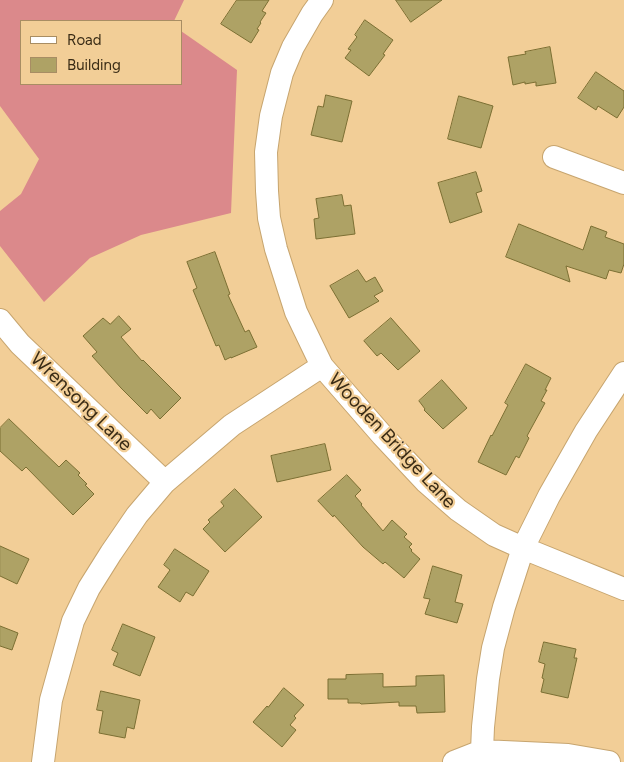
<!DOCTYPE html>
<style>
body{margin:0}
#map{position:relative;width:624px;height:762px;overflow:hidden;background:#f2ce97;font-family:Figtree,sans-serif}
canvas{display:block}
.legend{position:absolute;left:20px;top:20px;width:162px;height:65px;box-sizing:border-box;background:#f2ce97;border:1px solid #a88d63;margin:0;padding:6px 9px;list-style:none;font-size:15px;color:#3a2c16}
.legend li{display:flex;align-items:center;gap:10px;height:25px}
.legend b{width:25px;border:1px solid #a88d63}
</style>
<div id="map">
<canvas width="624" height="762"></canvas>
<ul class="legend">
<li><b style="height:6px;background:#fff"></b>Road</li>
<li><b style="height:14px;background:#aea265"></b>Building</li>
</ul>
</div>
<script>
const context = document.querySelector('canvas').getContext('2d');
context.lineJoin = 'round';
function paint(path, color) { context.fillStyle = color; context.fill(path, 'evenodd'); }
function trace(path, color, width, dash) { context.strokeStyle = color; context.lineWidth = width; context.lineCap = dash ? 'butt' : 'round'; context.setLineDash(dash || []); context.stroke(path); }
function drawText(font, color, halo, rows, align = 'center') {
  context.font = font + ' Figtree,sans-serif'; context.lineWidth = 4.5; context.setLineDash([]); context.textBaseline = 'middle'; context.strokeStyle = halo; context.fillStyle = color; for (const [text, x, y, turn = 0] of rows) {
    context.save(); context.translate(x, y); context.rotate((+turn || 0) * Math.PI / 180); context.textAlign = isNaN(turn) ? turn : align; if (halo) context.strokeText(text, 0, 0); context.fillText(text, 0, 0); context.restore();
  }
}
const forest = new Path2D(`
 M0 0H184L174 21H21V84H181V31L237 70 231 213 141 235 90 258 44 302 0 246V211L21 194 39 159 0 106Z`);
const building = new Path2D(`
 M237 0H269L262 11 266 13 260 22 261 23 257 29 259 30 251 43 221 24Z
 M396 0H442L411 22Z
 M365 20 393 40 383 54 385 55 369 76 345 58 351 50 348 49 357 37 355 35Z
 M550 47 556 83 536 86V82L525 84V82L513 85 508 57 526 54 525 52Z
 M596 72 624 91V107L617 118 598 106 596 110 578 98Z
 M326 95 352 101 342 142 311 135 318 106 323 107Z
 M459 96 493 106 481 148 448 139Z
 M476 172 482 191 476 193 482 212 450 223 438 183Z
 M342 195 344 206 351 205 355 234 316 239 314 219 319 218 316 199Z
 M519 224 583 250 591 226 607 232 605 237 624 244V264L621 273 609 270 606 279 566 266 570 282 506 257Z
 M215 252 230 294 228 295 245 332 249 330 257 347 231 358V357L225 360 219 345 216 346 209 329 193 290 197 288 187 262Z
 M358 270 366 282 375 277 383 291 374 296 379 301 349 318 330 286Z
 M119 316 131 329 121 337 142 361 143 360 181 398 160 419 151 409 147 414 121 388 92 356 97 352 83 336 103 318 110 324Z
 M391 318 420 351 398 370 381 353 377 356 364 341Z
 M526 364 551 378 545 390H547L541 401 545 403 527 436 529 438 519 458 516 456 506 475 478 462 491 435 492 436 508 405 505 403Z
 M442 380 467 408 443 429 424 410 425 409 419 401Z
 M9 419 59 467 66 460 80 473 78 475 87 484 85 485 94 494 73 515 26 467 22 471 0 451V428Z
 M325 444 331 470 277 482 271 456Z
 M347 475 361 490 355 496 362 504 361 505 383 531 392 520 407 534 404 537 412 544 409 547 412 550 411 551 420 559 404 578 385 562 383 564 363 547 334 515 333 517 318 501Z
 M235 489 262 517 225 552 203 529 210 522 208 520 224 506 221 502Z
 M0 546 29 559 17 584 0 576Z
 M175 549 209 571 193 596 186 592 180 602 158 587 170 570 164 565Z
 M433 566 462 575 455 602 463 604 457 623 425 614 430 599 424 598Z
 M123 624 155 637 140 676 113 665 118 653 112 650Z
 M0 626 18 633 12 650 0 646Z
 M544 642 576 649 574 658H577L568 698 541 692 544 679 542 678 545 664 539 662Z
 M383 674V687L416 686V676L444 675 445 712 417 713 416 706H399V702L361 704 360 703H348V699H328V679H346V675Z
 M284 688 304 705 294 716 296 718 290 725 296 730 282 747 253 722 267 706 268 707Z
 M101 691 140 700 134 729 127 727 125 738 99 733 103 711 97 710Z`);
const minor = new Path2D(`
 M322 0 312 14 293 47 282 73 271 116 266 152 267 191 269 218 276 249 296 312 322 366 382 435 426 482 458 510 494 535 523 548 624 589
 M554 157 624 183
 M0 320 20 344 165 482
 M482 751 483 727 488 679 493 648 504 607 523 548 549 496 586 431 624 373
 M43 762 51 700 73 621 89 588 111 553 137 515 165 482 232 425 322 366
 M454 762 482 751 568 755 609 762`);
const streetNames = [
 ["Wrensong Lane",81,402,44],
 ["Wooden Bridge Lane",392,441,47]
];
paint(forest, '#db898b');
paint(building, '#aea265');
trace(building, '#7b6f33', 1);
trace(minor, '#c7a56f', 24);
trace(minor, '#fff', 22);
drawText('19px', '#3a2c16', '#f2ce97', streetNames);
</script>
